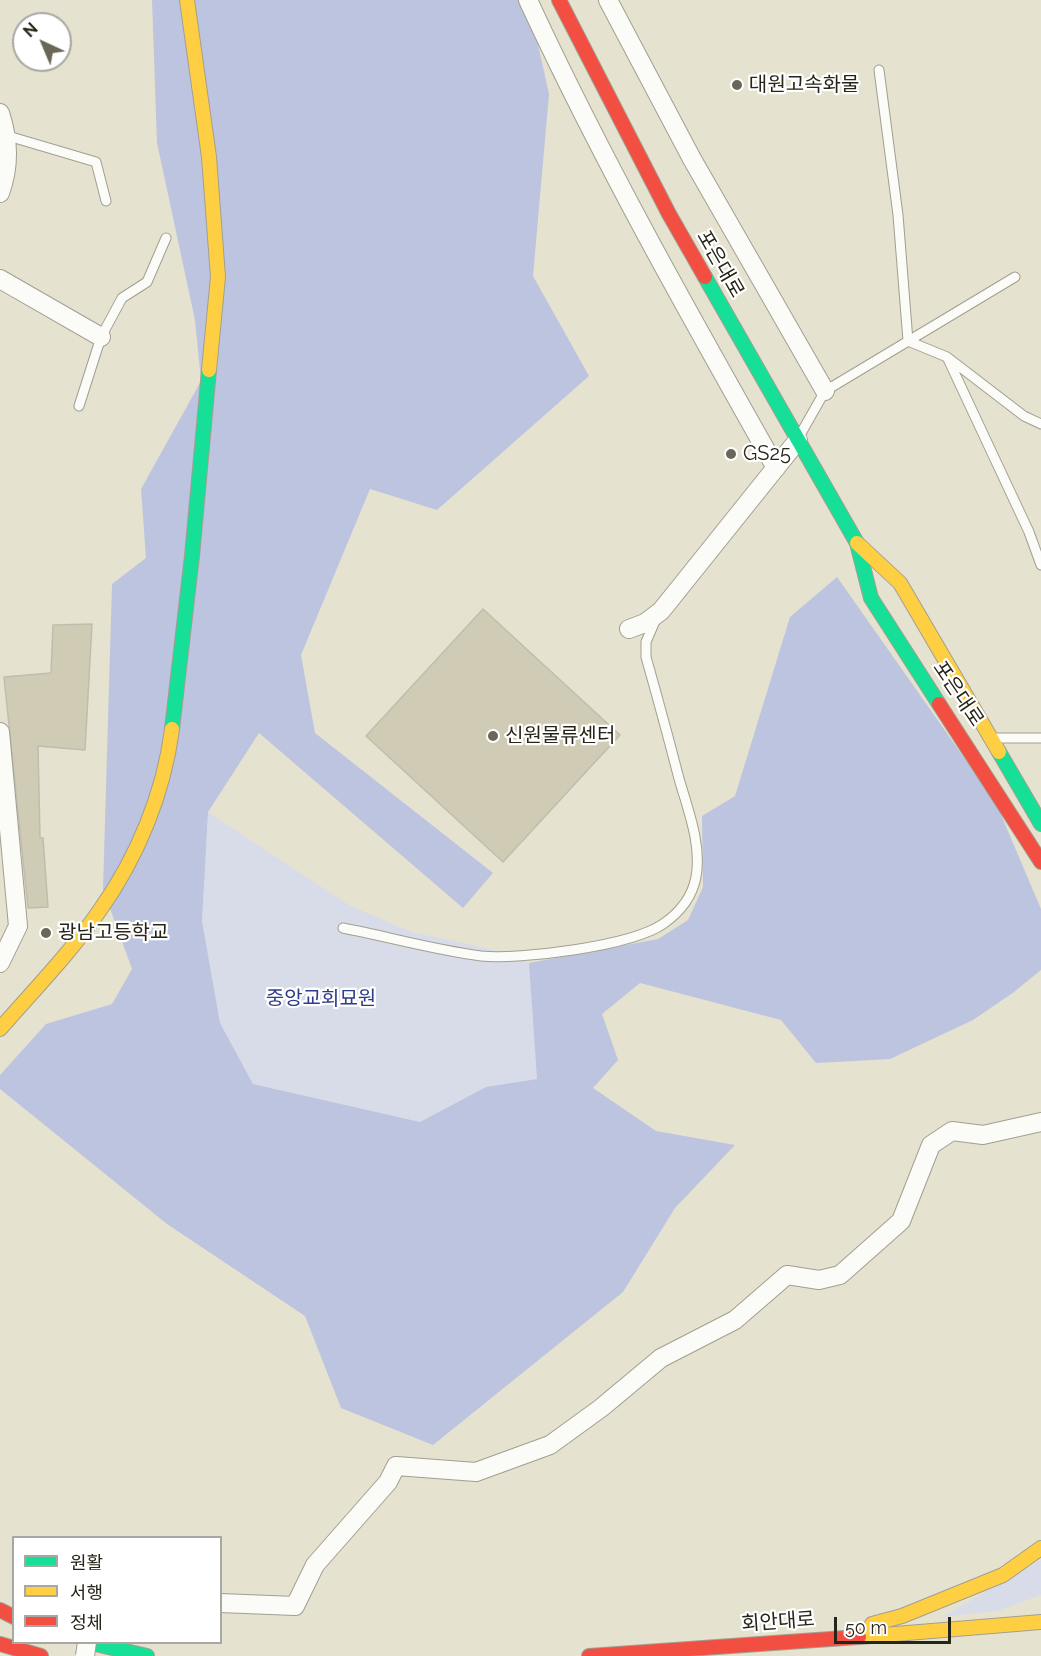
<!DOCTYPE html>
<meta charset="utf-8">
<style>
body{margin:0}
#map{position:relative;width:1041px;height:1656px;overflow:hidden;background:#e6e2d0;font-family:Raleway,"Noto Sans KR",sans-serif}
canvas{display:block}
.legend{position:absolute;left:12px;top:1536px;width:210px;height:108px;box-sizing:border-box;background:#fff;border:2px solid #a9a7a3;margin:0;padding:8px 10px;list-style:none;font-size:18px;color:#272418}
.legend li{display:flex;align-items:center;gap:12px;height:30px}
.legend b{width:30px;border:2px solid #a9a7a3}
.north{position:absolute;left:12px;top:12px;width:60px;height:60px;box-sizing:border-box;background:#fff;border:2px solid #a9a7a3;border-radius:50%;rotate:316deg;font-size:16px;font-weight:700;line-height:24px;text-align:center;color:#272418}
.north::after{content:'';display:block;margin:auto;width:21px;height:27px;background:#6a6658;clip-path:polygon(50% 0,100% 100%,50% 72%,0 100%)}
.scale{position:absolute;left:834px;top:1617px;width:117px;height:27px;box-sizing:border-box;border:3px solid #272418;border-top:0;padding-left:8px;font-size:18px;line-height:21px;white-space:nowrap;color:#272418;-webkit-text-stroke:4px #fff;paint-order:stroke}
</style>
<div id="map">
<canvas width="1041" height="1656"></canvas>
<ul class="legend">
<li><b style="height:8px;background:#16e098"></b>원활</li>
<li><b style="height:8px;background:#ffcf43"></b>서행</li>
<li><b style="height:8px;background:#f24e42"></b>정체</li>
</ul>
<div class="north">N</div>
<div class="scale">50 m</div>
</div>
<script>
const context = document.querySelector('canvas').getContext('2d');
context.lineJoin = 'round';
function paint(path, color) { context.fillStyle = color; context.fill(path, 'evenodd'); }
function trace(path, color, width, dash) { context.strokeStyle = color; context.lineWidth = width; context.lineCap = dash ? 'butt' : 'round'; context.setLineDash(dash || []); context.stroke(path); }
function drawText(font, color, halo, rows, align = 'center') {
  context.font = font + ' Raleway,"Noto Sans KR",sans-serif'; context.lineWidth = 4.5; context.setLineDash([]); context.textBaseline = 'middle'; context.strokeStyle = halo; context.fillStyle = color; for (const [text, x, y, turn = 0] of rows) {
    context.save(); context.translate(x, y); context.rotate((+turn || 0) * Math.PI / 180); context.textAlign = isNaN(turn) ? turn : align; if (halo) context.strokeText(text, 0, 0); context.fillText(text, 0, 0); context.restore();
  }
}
const green = new Path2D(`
 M208 812 349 905 412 932 491 949 529 963 537 1079 486 1087 420 1122 253 1084 220 1023 202 921Z
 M1041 1560V1595L997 1611 942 1617Z`);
const forest = new Path2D(`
 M152 0H520L535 31 549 94 533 276 589 376 437 510 370 489 301 655 315 733 493 873 463 908 259 733 208 812 202 921 220 1023 253 1084 420 1122 486 1087 537 1079 529 963 658 939 688 920 703 887 702 816 735 796 790 617 837 577 996 803 1041 909V970L1014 992 973 1020 890 1059 816 1063 781 1020 640 983 602 1014 618 1060 593 1088 656 1131 735 1145 675 1208 623 1292 433 1445 341 1408 305 1316 167 1224 0 1089V1075L46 1024 112 1004 132 969 103 889 112 584 146 558 141 489 201 381 195 320 157 143Z`);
const building = new Path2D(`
 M483 609 620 735 503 862 366 736Z
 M92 624 85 750 38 746 40 838H43L48 907 28 908 4 677 51 673 53 625Z`);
const lane = new Path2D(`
 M879 70 898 215 908 341 947 357 1024 416 1041 424
 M8 136 96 162 106 201
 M948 359 1029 532 1041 565
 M79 406 101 337 122 298 147 282 166 238
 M800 435 825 391 1015 277
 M994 738H1041
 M343 928C389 937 435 950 481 956 520 960 631 946 663 924 679 913 692 898 696 877 702 843 687 808 678 775 668 736 657 696 646 657V642L655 621`);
const street = new Path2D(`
 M528 0C602 160 689 314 776 468
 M608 0 692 159 825 391
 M0 113C9 140 10 166 0 193
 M0 279 101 337
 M629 629 645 623 661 611 798 440
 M0 732 18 926 0 963
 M220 1603 295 1606 315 1565 388 1482 396 1466 476 1472 550 1445 601 1408 661 1358 735 1320 787 1275 819 1280 840 1275 901 1221 931 1145 952 1131 983 1135 1041 1122`);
const fast = new Path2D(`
 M705 277 857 543 871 598 939 704
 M172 729 192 556 209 370
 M999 752 1041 824
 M87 1642 147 1656`);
const slow = new Path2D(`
 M187 0 209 157 218 277 209 370
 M857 543 900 583 999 752
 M0 1029C33 991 72 951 100 910 137 858 164 793 172 729
 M872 1624 902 1616 1003 1575 1041 1548
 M859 1637 1041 1622`);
const jam = new Path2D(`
 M559 0 669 214 705 277
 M939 704 1041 862
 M0 1610 14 1617
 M0 1644 41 1656
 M589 1656 859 1637`);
const streetBridge = new Path2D(`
 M85 1656 87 1642`);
const markers = [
 [737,85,6,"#6a6658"],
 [731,454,6,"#6a6658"],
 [493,736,6,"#6a6658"],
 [46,933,6,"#6a6658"]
];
const poiNames = [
 ["대원고속화물",749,85],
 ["GS25",743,454],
 ["신원물류센터",505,736],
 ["광남고등학교",58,933]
];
const streetNames = [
 ["포은대로",720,264,60],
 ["포은대로",958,694,56],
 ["회안대로",778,1622,-4]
];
const parkNames = [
 ["중앙교회묘원",321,999]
];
paint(green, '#d8dce9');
paint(forest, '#bcc4e0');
paint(building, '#d0cbb4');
trace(building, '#c0bdae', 1.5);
trace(lane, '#a29f91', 11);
trace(street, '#a29f91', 20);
trace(fast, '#a29f91', 16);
trace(slow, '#a29f91', 16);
trace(jam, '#a29f91', 16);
trace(lane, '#fbfbf8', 9);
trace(street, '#fbfbf8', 18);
trace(fast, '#16e098', 14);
trace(slow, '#ffcf43', 14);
trace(jam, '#f24e42', 14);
trace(streetBridge, '#a29f91', 20, []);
trace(streetBridge, '#fbfbf8', 18);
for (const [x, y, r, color] of markers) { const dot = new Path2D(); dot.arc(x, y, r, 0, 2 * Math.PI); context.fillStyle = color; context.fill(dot); trace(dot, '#fff', 2); }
drawText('20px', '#272418', '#fff', poiNames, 'left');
drawText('20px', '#272418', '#fff', streetNames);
drawText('20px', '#2e3d89', '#fff', parkNames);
</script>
